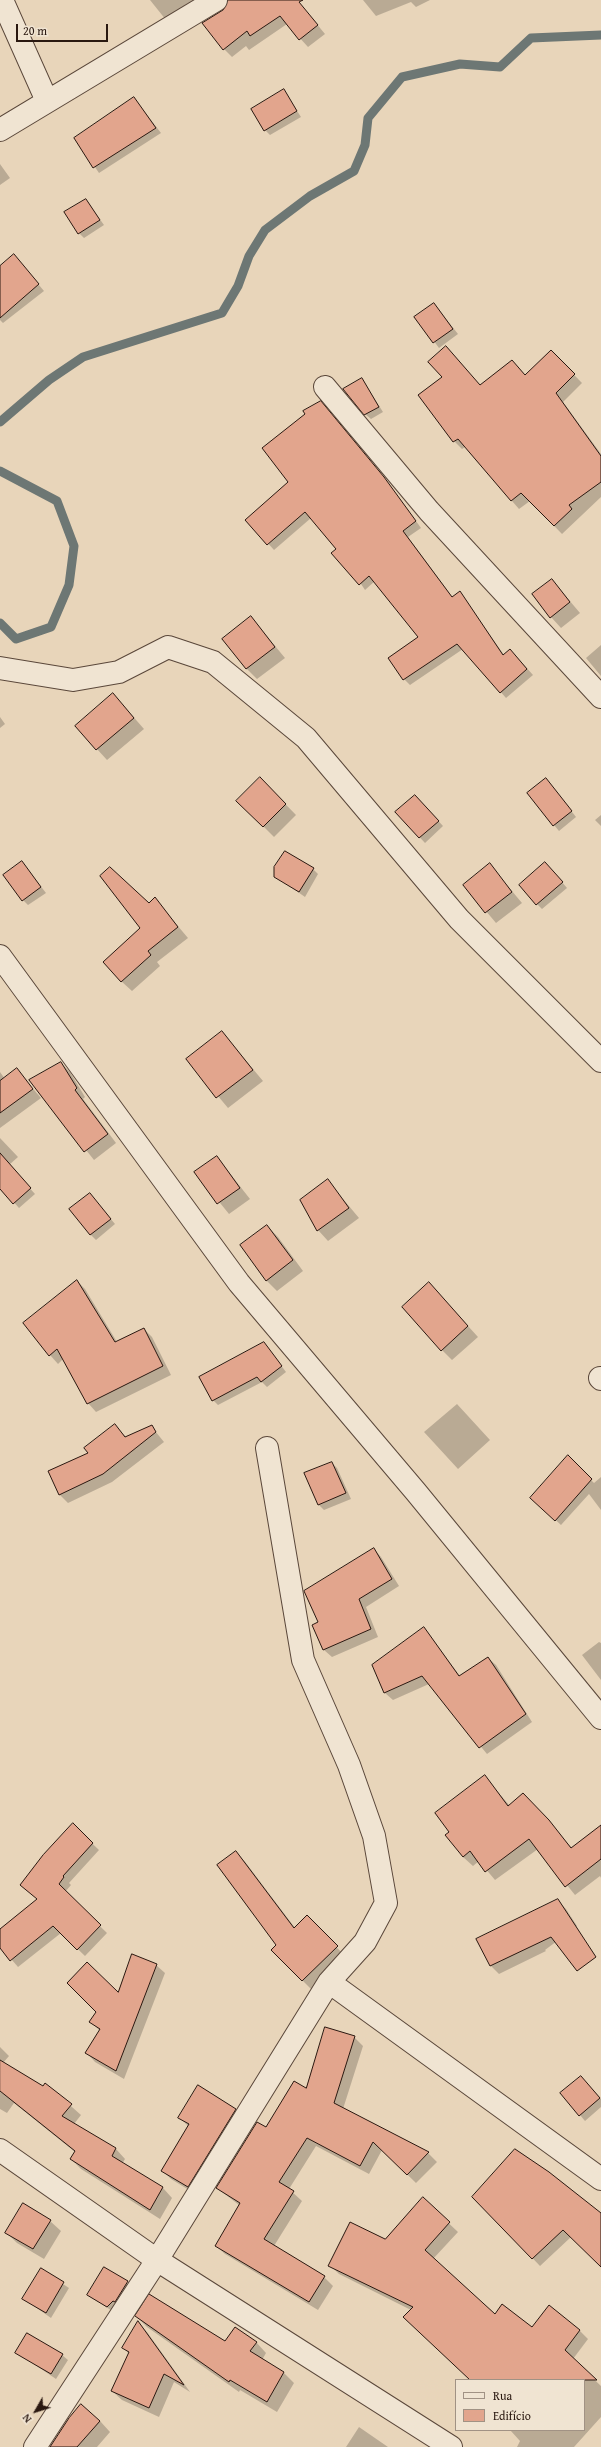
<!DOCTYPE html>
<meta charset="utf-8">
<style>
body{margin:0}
#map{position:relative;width:601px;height:2447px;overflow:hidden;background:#e8d5ba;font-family:"Gentium Book Plus",serif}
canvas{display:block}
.legend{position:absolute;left:455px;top:2379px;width:130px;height:52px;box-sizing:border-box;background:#f0e4d2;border:1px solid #a19284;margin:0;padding:5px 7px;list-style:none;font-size:12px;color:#2a1810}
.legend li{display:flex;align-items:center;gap:8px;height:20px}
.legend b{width:20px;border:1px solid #a19284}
.north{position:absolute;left:16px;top:2391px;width:40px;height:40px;-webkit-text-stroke:3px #f0e4d2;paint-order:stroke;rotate:231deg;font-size:11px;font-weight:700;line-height:16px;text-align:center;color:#2a1810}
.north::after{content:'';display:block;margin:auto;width:14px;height:18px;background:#2a1810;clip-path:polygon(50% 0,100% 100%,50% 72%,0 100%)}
.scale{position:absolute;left:16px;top:24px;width:92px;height:18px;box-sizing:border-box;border:2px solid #2a1810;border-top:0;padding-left:5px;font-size:12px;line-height:14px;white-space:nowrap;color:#2a1810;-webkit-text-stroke:3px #f0e4d2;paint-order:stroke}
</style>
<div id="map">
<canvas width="601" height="2447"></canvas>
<ul class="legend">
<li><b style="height:5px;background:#f0e4d2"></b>Rua</li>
<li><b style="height:11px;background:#e2a58d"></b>Edifício</li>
</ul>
<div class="north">N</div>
<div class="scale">20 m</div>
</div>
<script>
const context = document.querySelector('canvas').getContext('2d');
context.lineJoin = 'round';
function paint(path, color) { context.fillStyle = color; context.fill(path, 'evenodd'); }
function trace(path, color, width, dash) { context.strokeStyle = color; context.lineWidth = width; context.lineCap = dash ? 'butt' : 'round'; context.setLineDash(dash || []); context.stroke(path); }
const shadow = new Path2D(`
 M150 0H213L195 10 188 3 166 20Z
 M229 0H297L325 34 308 47 287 24 249 50 246 46 232 57 224 49Z
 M363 0H430L416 7 411 2 376 16Z
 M284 91 301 117 270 135 265 130Z
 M134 98 161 133 99 173 75 138Z
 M0 164 10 178 0 185Z
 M86 200 104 225 84 238 79 233Z
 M19 261 44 291 3 323 0 320V267Z
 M434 304 458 334 439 348 416 317Z
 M551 351 582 383 563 402 601 454V497L562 534 530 501 519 509 465 447 462 449 454 441 481 386 512 361 525 376Z
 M362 379 383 412 371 419 365 414Z
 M326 409 389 484 421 528 408 537 453 598 460 593 504 655 516 656 533 675 506 698 463 649 410 685 404 679 419 638 375 581 365 590 338 549 311 518 274 550 247 520 290 482Z
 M552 580 580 613 561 628 551 617Z
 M251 617 285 658 257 679 246 668Z
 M601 645V676L586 658Z
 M123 705 144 729 107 760 76 726Z
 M0 717 5 724 0 728Z
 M260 778 296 815 274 837 238 801Z
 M551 785 576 817 559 831 554 825Z
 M420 801 443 826 425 843 397 813Z
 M601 815V826L595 820Z
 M22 862 46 893 28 905 23 900Z
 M490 865 522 903 496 923 464 885Z
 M550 868 567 888 542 909 537 904Z
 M313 869 318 874 305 897 275 876Z
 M155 899 188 938 157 962 160 966 132 991 121 981 149 904Z
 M222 1032 263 1081 228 1108 187 1059Z
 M61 1063 70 1072 85 1097 83 1099 116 1143 94 1160 31 1081Z
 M17 1070 41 1098 0 1128V1072L5 1079Z
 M0 1138 18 1157 9 1165 35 1194 19 1208 0 1187Z
 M217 1157 250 1199 229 1214 195 1172Z
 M328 1181 359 1218 328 1241 318 1230 302 1201Z
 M90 1194 115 1224 96 1240 90 1234Z
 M267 1226 278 1237 303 1271 277 1291 266 1280Z
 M77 1281 85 1289 117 1342 144 1329 152 1337 171 1375 96 1412 88 1403 63 1359 58 1364 50 1355Z
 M439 1294 478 1337 452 1360 442 1350Z
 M264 1343 286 1372 267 1387 262 1382 218 1405 213 1400Z
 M457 1404 490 1440 458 1469 424 1432Z
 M115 1425 126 1437 151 1426 164 1442 112 1482 68 1503 59 1494 90 1453Z
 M568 1457 594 1483 601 1477V1510L589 1494 561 1525 537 1503Z
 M332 1463 337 1468 351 1499 324 1510 319 1505Z
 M374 1549 381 1557 399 1586 366 1607 378 1637 332 1657 324 1650 313 1625 319 1623Z
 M424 1628 460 1676 488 1658 496 1665 532 1722 487 1754 429 1684 393 1700 385 1693 373 1665Z
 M599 1642 601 1643V1680L582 1655Z
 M484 1776 510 1806 532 1804 572 1848 601 1834V1878L600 1876 575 1895 538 1849 495 1880 479 1861 473 1866 463 1857 451 1832Z
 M73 1825 99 1850 69 1883 71 1885 65 1892 107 1933 85 1956 61 1933 18 1967 0 1946V1931L38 1900Z
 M236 1852 246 1863 295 1928 307 1917 347 1958 313 1991 272 1950 278 1945Z
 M557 1900 566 1909 577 1926 545 1950 546 1951 499 1974 491 1966Z
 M156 1965 165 1973 124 2079 95 2062 87 2053 100 2031 91 2022 118 1994Z
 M354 2037 363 2046 343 2109 428 2153 437 2162 416 2183 382 2150 369 2174 316 2146 289 2189 302 2201 274 2246 324 2277 333 2286 318 2310 225 2254 216 2246 239 2205 217 2188 267 2128Z
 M0 2047 9 2056 3 2063 43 2087 46 2084 81 2115 74 2124 116 2149 125 2159 122 2164 163 2188 172 2198 160 2219 81 2169 71 2159 75 2152 14 2103 7 2113 0 2109Z
 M586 2082 601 2099V2107L585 2121 580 2115Z
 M235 2109 244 2118 197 2195 171 2179 162 2170 188 2126 180 2118Z
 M474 2197 601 2214V2266L571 2237 540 2266Z
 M423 2199 458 2232 433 2259 495 2316 533 2329 579 2330 588 2339 573 2359 601 2386V2417L574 2447H517L520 2441 510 2430H584V2380H472L411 2310 339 2274 330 2265 385 2240Z
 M50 2221 61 2231 44 2259 17 2243 7 2233Z
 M104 2268 133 2288 112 2311 89 2295Z
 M42 2270 69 2288 51 2318 24 2299Z
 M136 2316 226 2342H256L266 2353 262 2360 283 2372 294 2383 277 2412 240 2390 239 2392 147 2327Z
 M138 2323 147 2332 190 2392 174 2382 159 2417 122 2400 112 2391 129 2354 124 2348Z
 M16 2352 62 2355 68 2360 56 2379Z
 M100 2421 110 2432 97 2447H51Z
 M359 2427 388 2447H346Z`);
const stream = new Path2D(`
 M0 422 49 380 83 357 222 313 238 286 249 256 265 230 310 196 354 171 365 145 368 118 402 77 460 64 500 67 531 38 601 35
 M0 471 57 501 74 546 69 585 51 627 16 639 0 623`);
const building = new Path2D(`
 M228 0H303L299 2 318 25 299 40 280 16 250 36 247 31 223 50 202 23 223 10Z
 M284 89 297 111 264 131 251 109Z
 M134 97 156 128 93 168 74 138Z
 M86 199 100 220 78 234 64 212Z
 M14 254 39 284 0 318V266Z
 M434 303 453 329 433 343 414 317Z
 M446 346 480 385 512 360 525 375 551 350 575 374 556 393 601 456V482L569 505 572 509 554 526 521 493 511 501 458 439 453 442 418 395 442 377 428 362Z
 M362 378 379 407 364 415 343 389Z
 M321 401 384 477 416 521 403 531 452 597 460 591 503 655 510 649 527 669 500 693 457 644 403 680 388 658 418 637 369 576 359 585 331 553 336 549 305 512 267 545 245 520 288 482 262 448 305 414 303 411Z
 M552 579 570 602 550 618 532 594Z
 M251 616 275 647 246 669 222 639Z
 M113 693 134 718 96 750 75 726Z
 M260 777 286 804 263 827 236 801Z
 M546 778 572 811 553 826 527 793Z
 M415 795 439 821 419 838 395 812Z
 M285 851 314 868 299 892 274 877V867Z
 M22 861 41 887 22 901 3 875Z
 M545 862 563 882 536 905 519 885Z
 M490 863 512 892 485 913 463 885Z
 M110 867 149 903 155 897 178 927 148 951 151 955 121 982 103 962 140 928 100 876Z
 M222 1031 253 1070 216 1098 186 1059Z
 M61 1062 77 1088 75 1090 108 1134 84 1152 29 1080Z
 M17 1068 33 1089 0 1113V1081Z
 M0 1153 31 1188 13 1204 0 1189Z
 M217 1156 240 1188 217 1204 194 1172Z
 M328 1179 349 1208 317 1231 300 1200Z
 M90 1193 111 1219 90 1235 69 1209Z
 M267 1225 293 1260 266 1281 240 1245Z
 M77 1280 115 1342 144 1328 163 1366 87 1404 57 1349 49 1356 23 1323Z
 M429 1282 468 1326 441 1351 402 1307Z
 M264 1342 282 1366 261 1382 257 1377 212 1401 199 1377Z
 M115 1424 125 1437 152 1425 156 1432 103 1474 59 1495 48 1471 88 1453 84 1448Z
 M568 1455 592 1479 555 1521 530 1498Z
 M332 1462 346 1493 318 1505 304 1473Z
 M374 1548 392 1579 359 1599 371 1629 323 1650 312 1625 318 1622 304 1591Z
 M424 1627 459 1676 488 1657 526 1714 479 1748 422 1676 384 1693 372 1665Z
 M485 1775 508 1806 523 1793 549 1820 571 1848 601 1825V1859L565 1887 529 1839 485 1872 470 1851 463 1857 445 1835 449 1832 435 1813Z
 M73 1823 93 1843 63 1876 64 1877 59 1884 101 1925 77 1950 53 1926 10 1961 0 1948V1929L37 1899 20 1885 43 1855Z
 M236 1851 294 1928 307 1915 338 1946 302 1981 271 1950 276 1945 217 1865Z
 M558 1899 596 1957 577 1971 551 1937 490 1966 476 1939Z
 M132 1954 157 1964 116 2071 85 2053 100 2029 89 2022 96 2012 67 1983 87 1962 118 1992Z
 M325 2027 355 2036 334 2103 429 2152 407 2175 373 2142 360 2166 307 2138 279 2182 294 2191 264 2239 325 2276 309 2302 215 2246 240 2203 216 2188 257 2122 266 2127 294 2081 306 2088Z
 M0 2060 43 2086 45 2083 72 2104 62 2116 116 2148 112 2156 163 2187 150 2210 70 2159 75 2151 0 2091Z
 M581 2076 600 2098 579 2116 560 2093Z
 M198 2085 236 2109 188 2187 161 2171 189 2124 178 2118Z
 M515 2149 549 2172 601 2213V2267L563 2230 532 2259 472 2197Z
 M423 2197 450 2222 425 2250 495 2314 502 2304 532 2327 549 2305 580 2330 565 2350 597 2380H470L403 2317 413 2307 328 2266 350 2222 385 2239Z
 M23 2203 51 2220 33 2249 5 2233Z
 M104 2267 128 2281 115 2302 113 2301 107 2307 87 2295Z
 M41 2268 64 2282 46 2313 22 2299Z
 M149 2294 225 2341 235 2327 257 2342 250 2351 284 2372 267 2402 230 2380 229 2382 135 2316Z
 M138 2321 184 2385 164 2374 149 2408 111 2391 129 2352 122 2348Z
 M27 2333 63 2354 51 2374 15 2353Z
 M81 2404 100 2421 77 2447H50L69 2418Z`);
const street = new Path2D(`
 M2 0 47 101
 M0 130 216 0
 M325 387 429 511 601 697
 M0 668 73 680 119 672 168 647 213 662 306 738 459 919 601 1061
 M0 956 239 1283 416 1492 601 1718
 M600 1378 601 1379
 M329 1982 601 2179
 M0 2150 157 2260 451 2447
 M35 2447 157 2260 329 1982 365 1942 386 1903 374 1836 349 1765 303 1660 267 1448`);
paint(shadow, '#0003');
trace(stream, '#6d7774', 9);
paint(building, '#e2a58d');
trace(building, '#2a1810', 1);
trace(street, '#5a473a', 24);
trace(street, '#f0e4d2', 22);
</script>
